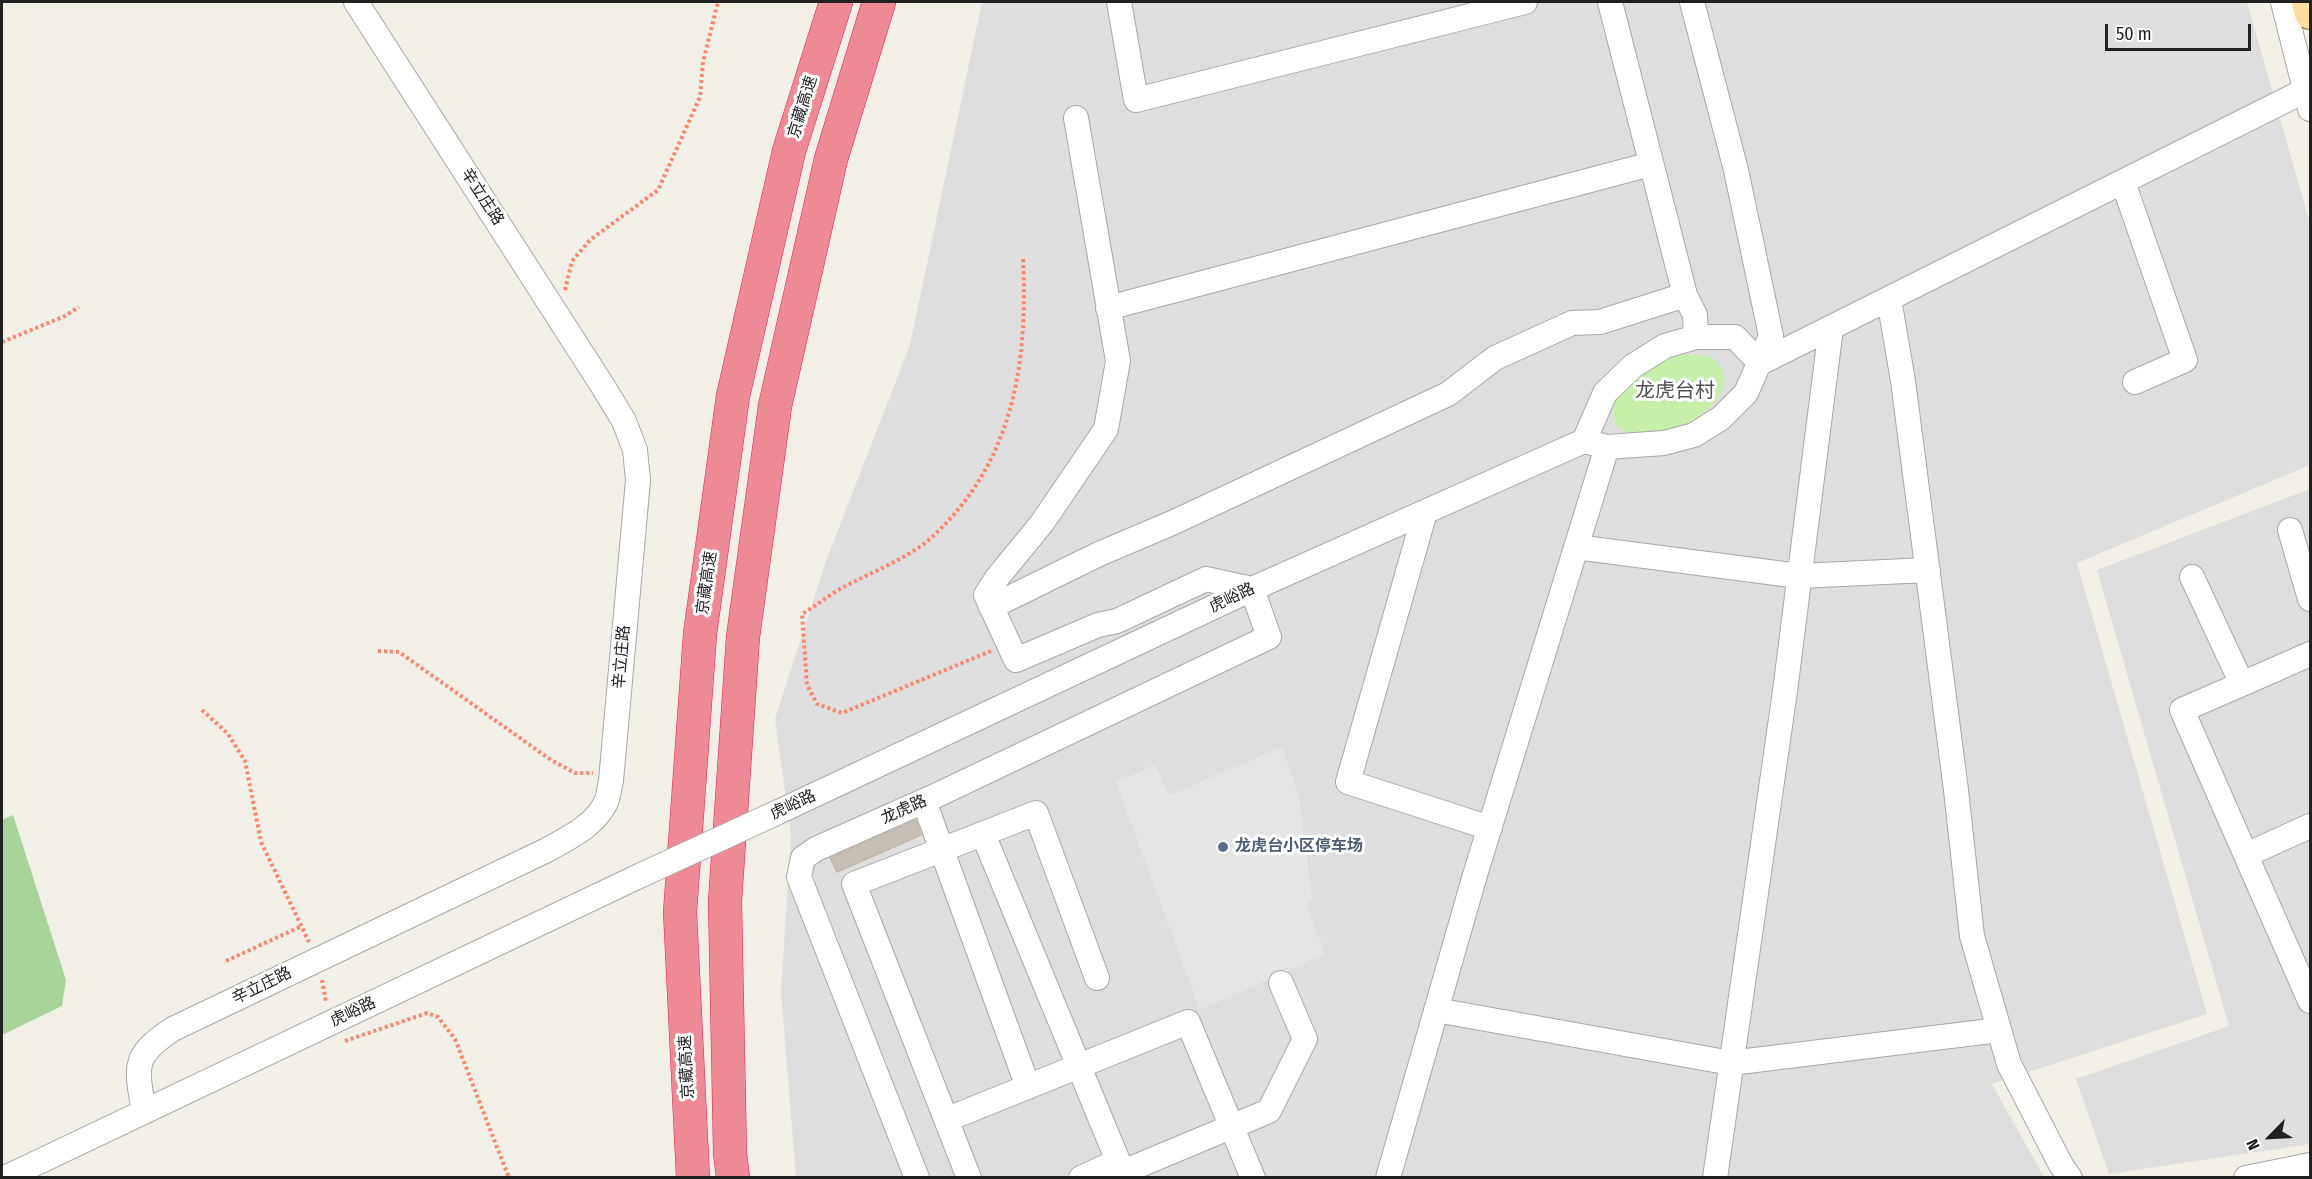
<!DOCTYPE html>
<meta charset="utf-8">
<style>
body{margin:0}
#map{position:relative;width:2312px;height:1179px;overflow:hidden;background:#f2efe7;font-family:"Fira Sans Condensed",sans-serif}
canvas{display:block}
.frame{position:absolute;inset:0;border:3px solid #212121;pointer-events:none}
.north{position:absolute;left:2240px;top:1107px;width:60px;height:60px;-webkit-text-stroke:4px #fff;paint-order:stroke;rotate:246deg;font-size:16px;font-weight:700;line-height:24px;text-align:center;color:#212121}
.north::after{content:'';display:block;margin:auto;width:21px;height:27px;background:#212121;clip-path:polygon(50% 0,100% 100%,50% 72%,0 100%)}
.scale{position:absolute;left:2105px;top:24px;width:146px;height:27px;box-sizing:border-box;border:3px solid #212121;border-top:0;padding-left:8px;font-size:18px;line-height:21px;white-space:nowrap;color:#212121;-webkit-text-stroke:4px #fff;paint-order:stroke}
</style>
<div id="map">
<canvas width="2312" height="1179"></canvas>
<div class="frame"></div>
<div class="north">N</div>
<div class="scale">50 m</div>
</div>
<script>
const context = document.querySelector('canvas').getContext('2d');
context.lineJoin = 'round';
function paint(path, color) { context.fillStyle = color; context.fill(path, 'evenodd'); }
function trace(path, color, width, dash) { context.strokeStyle = color; context.lineWidth = width; context.lineCap = dash ? 'butt' : 'round'; context.setLineDash(dash || []); context.stroke(path); }
function drawText(font, color, halo, rows, align = 'center') {
  context.font = font + ' "Fira Sans Condensed","Noto Sans SC",sans-serif'; context.lineWidth = 6; context.setLineDash([]); context.textBaseline = 'middle'; context.strokeStyle = halo; context.fillStyle = color; for (const [text, x, y, turn = 0] of rows) {
    context.save(); context.translate(x, y); context.rotate((+turn || 0) * Math.PI / 180); context.textAlign = isNaN(turn) ? turn : align; if (halo) context.strokeText(text, 0, 0); context.fillText(text, 0, 0); context.restore();
  }
}
const residential = new Path2D(`
 M982 2H2247L2310 224V465L2077 563 2207 1014 1992 1084 2044 1177H796L781 992 791 834 775 719 826 561 910 345Z
 M2310 489V1144L2109 1174 2076 1079 2229 1026 2097 570Z`);
const grass = new Path2D(`
 M1682 355C1691 355 1701 354 1710 357 1714 358 1717 362 1720 366 1739 389 1697 423 1676 430 1667 433 1654 432 1644 433 1616 435 1610 423 1616 397L1657 361Z`);
const forest = new Path2D(`
 M13 815 66 980 62 1006 2 1035V820Z`);
const parking = new Path2D(`
 M1282 747 1299 796 1312 898 1306 904 1325 954 1200 1010 1116 782 1155 765 1169 795Z`);
const building = new Path2D(`
 M916 820 921 835 837 872 830 858Z`);
const path = new Path2D(`
 M565 290 572 261 590 240 658 190 700 97 703 62 718 2
 M2 342 65 316 79 307
 M378 651 399 652 551 760 575 773H593
 M991 651 842 713 817 704 807 685 802 614C815 606 827 597 840 589 867 574 909 558 931 538 1014 462 1028 364 1023 257
 M202 710 228 734 245 761 261 842 309 942
 M226 961 302 926
 M322 980 326 1002
 M345 1041 427 1013 438 1017 455 1039 509 1178`);
const minor = new Path2D(`
 M1119 2 1136 100 1525 2
 M1610 2 1685 295
 M1692 2 1736 170 1771 336 1746 393 1721 418 1694 435 1664 443 1607 447 1584 441 1605 393 1633 366 1665 346 1696 337H1735L1760 363
 M2283 2 2310 109
 M2123 182 2185 360 2135 382
 M1889 299 1903 381 1956 790 1972 936 2009 1064 2061 1165 2070 1178
 M1108 308 1651 164
 M1760 363 2310 88
 M1425 512 1348 782 1490 828
 M2290 530 2310 599
 M1576 547 1799 576 1928 570
 M2192 577 2242 684 2310 654
 M991 607 1099 554 1172 523 1448 394 1495 358 1572 323 1600 322 1685 295 1695 315 1696 337
 M2242 684 2182 710 2310 1001
 M924 801 1028 1087
 M774 814 1252 589 1584 441
 M983 834 1125 1178
 M2246 855 2310 826
 M1436 1010 1731 1063 1999 1030
 M144 1111C136 1066 132 1056 173 1029L547 850C568 838 594 826 605 804 609 797 609 788 611 781L638 480 635 450 624 421 604 388 356 2
 M948 1119 1188 1022 1253 1178
 M1123 1172 1269 1111 1305 1039 1281 983
 M5 1178 637 877
 M917 1178 799 877 803 858 816 849 933 797 1269 637 1252 589 1206 579 1117 621 1098 625 1016 660 986 595 997 578 1042 523 1106 429 1118 361 1076 118
 M969 1178 854 884 1036 813 1097 978
 M1081 1178 1118 1161
 M1388 1178 1475 875 1607 447
 M1715 1178 1785 691 1831 328
 M2246 1178 2310 1165`);
const major = new Path2D(`
 M2307 2 2310 14`);
const highway = new Path2D(`
 M693 1178 680 912 700 634 733 396 789 151 836 2
 M733 1178 730 1153 725 901 743 637 775 406 831 159 879 2`);
const minorBridge = new Path2D(`
 M637 877 774 814`);
const markers = [
 [1223,847,6,"#5c6f8a"]
];
const streetNames = [
 ["京藏高速",803,107,-73],
 ["辛立庄路",482,197,57],
 ["京藏高速",707,583,-82],
 ["虎峪路",1232,598,-25],
 ["辛立庄路",622,657,-85],
 ["虎峪路",793,805,-25],
 ["龙虎路",904,810,-24],
 ["辛立庄路",262,986,-26],
 ["虎峪路",353,1012,-25],
 ["京藏高速",687,1067,-93]
];
const serviceNames = [
 ["龙虎台小区停车场",1235,847]
];
const quarterNames = [
 ["龙虎台村",1675,391]
];
paint(residential, '#dfdede');
paint(grass, '#c6efaa');
paint(forest, '#a6d499');
paint(parking, '#e5e5e5');
paint(building, '#c7beb6');
trace(building, '#c5b7a8', 1.5);
trace(minor, '#a8a8a8', 26);
trace(major, '#9e7700', 32);
trace(highway, '#e81c51', 34);
trace(path, '#ff866b', 4, [3, 3]);
trace(minor, '#fff', 24);
trace(major, '#ffdd9f', 30);
trace(highway, '#ee8a95', 33);
trace(minorBridge, '#a8a8a8', 26, []);
trace(minorBridge, '#fff', 24);
for (const [x, y, r, color] of markers) { const dot = new Path2D(); dot.arc(x, y, r, 0, 2 * Math.PI); context.fillStyle = color; context.fill(dot); trace(dot, '#fff', 2); }
drawText('16px', '#212121', '#fff', streetNames);
drawText('bold 16px', '#4e5e75', '#fff', serviceNames, 'left');
drawText('20px', '#545454', '#fff', quarterNames);
</script>
